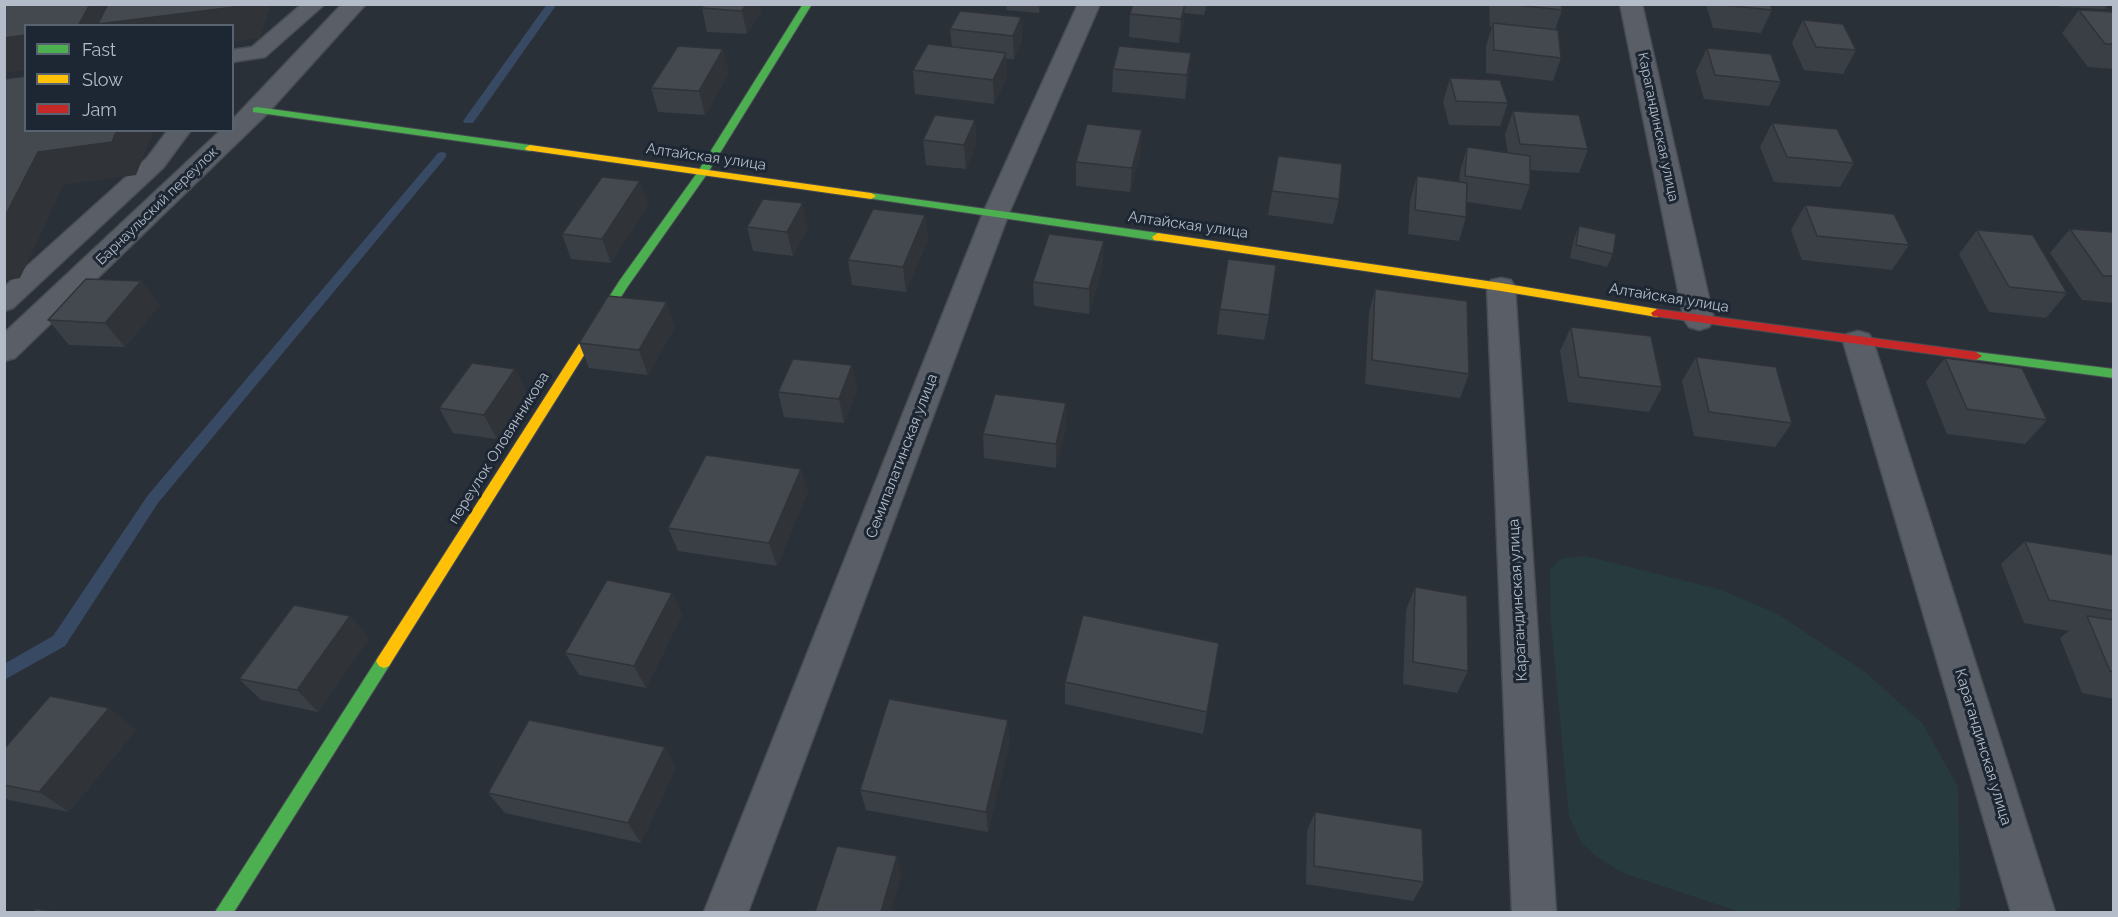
<!DOCTYPE html>
<meta charset="utf-8">
<style>
body{margin:0}
#map{position:relative;width:2118px;height:917px;overflow:hidden;background:#2a3038;font-family:Raleway,sans-serif}
canvas{display:block}
.frame{position:absolute;inset:0;border:6px solid #b4bcc9;pointer-events:none}
.legend{position:absolute;left:24px;top:24px;width:210px;height:108px;box-sizing:border-box;background:#1d2633;border:2px solid #59626f;margin:0;padding:8px 10px;list-style:none;font-size:18px;color:#b4bcc9}
.legend li{display:flex;align-items:center;gap:12px;height:30px}
.legend b{width:30px;border:2px solid #59626f}
</style>
<div id="map">
<canvas width="2118" height="917"></canvas>
<div class="frame"></div>
<ul class="legend">
<li><b style="height:8px;background:#4caf50"></b>Fast</li>
<li><b style="height:8px;background:#ffc107"></b>Slow</li>
<li><b style="height:8px;background:#c62828"></b>Jam</li>
</ul>
</div>
<script>
const context = document.querySelector('canvas').getContext('2d');
context.lineJoin = 'round';
function paint(path, color) { context.fillStyle = color; context.fill(path, 'evenodd'); }
function trace(path, color, width, dash) { context.strokeStyle = color; context.lineWidth = width; context.lineCap = dash ? 'butt' : 'round'; context.setLineDash(dash || []); context.stroke(path); }
function drawText(font, color, halo, rows, align = 'center') {
  context.font = font + ' Raleway,sans-serif'; context.lineWidth = 6; context.setLineDash([]); context.textBaseline = 'middle'; context.strokeStyle = halo; context.fillStyle = color; for (const [text, x, y, turn = 0] of rows) {
    context.save(); context.translate(x, y); context.rotate((+turn || 0) * Math.PI / 180); context.textAlign = isNaN(turn) ? turn : align; if (halo) context.strokeText(text, 0, 0); context.fillText(text, 0, 0); context.restore();
  }
}
const green = new Path2D(`
 M1585 556 1721 590 1776 613 1865 672 1923 724 1958 787 1960 907 1954 912H1740L1623 873 1596 856 1581 842 1569 816 1551 622 1550 569 1562 558Z`);
const stream = new Path2D(`
 M547 4H557L473 123H465L463 121Z
 M442 152 446 153V157L158 503 65 646 4 680V664L53 636 148 495 438 153Z`);
const lane = new Path2D(`
 M302 4H325L265 57 232 62V50L252 47Z
 M168 130H191L163 168 13 308 4 311V287L147 158Z`);
const street = new Path2D(`
 M342 4H366L266 115 15 358 4 361V333L221 130H232V120Z
 M1078 4H1100L1009 213 748 912H704L983 213Z
 M1620 4H1642L1714 320 1709 327 1699 330 1689 327 1684 320Z
 M1501 278 1511 280 1515 287 1556 912H1512L1487 287 1491 280Z
 M1858 331 1869 334 1873 341 2055 912H2011L1843 341 1847 334Z`);
const fast = new Path2D(`
 M803 4H812L707 174 628 286 589 347H581L579 344 620 280 697 173Z
 M257 107 530 145 535 148 530 151 253 112V108Z
 M871 193 1158 233 1164 237 1158 241 867 198V194Z
 M1976 352 2114 369V378L1972 359 1970 356 1972 353Z
 M384 654 389 656 392 661 389 666 234 912H215L379 656Z`);
const slow = new Path2D(`
 M530 145 871 193 876 196 871 199 526 150 525 148Z
 M1158 233 1501 283 1657 309 1663 313 1657 317 1501 291 1154 240 1152 237Z
 M585 340 591 344 389 666 384 668 379 666 376 661 379 656 581 341Z`);
const jam = new Path2D(`
 M1657 309 1976 352 1982 356 1976 360 1653 316 1651 313Z`);
const wall = new Path2D(`
 M704 4H759L761 11 747 34 707 32 702 8Z
 M1006 4H1042L1039 13 1007 10Z
 M1133 4H1207L1204 15 1184 13 1183 28 1179 43 1129 37 1130 14Z
 M1489 4H1561L1562 10 1555 30 1561 58 1553 81 1486 73V46L1492 27H1490Z
 M1706 4H1770L1772 10 1761 33 1713 28Z
 M2058 4H2108L2105 9 2060 7Z
 M2079 10 2114 12V69L2088 67 2062 33Z
 M1021 17 1022 41 1014 59H1006L1007 77 994 104 915 94 913 70 952 47 950 29Z
 M1803 20 1856 50 1843 74 1804 70 1792 43Z
 M1707 48 1781 82 1769 106 1704 99 1696 71Z
 M1191 53 1189 76 1185 99 1112 92 1113 69Z
 M729 73 705 115 658 112 651 88Z
 M1450 78 1508 103 1500 126 1449 125 1443 102Z
 M1513 111 1588 149 1579 173 1530 170V185L1521 210 1467 202 1466 217 1459 241 1408 234 1410 201 1417 176 1459 182 1460 172 1467 147 1508 153 1505 135Z
 M975 120 976 144 966 169 926 165 923 140Z
 M1772 123 1854 163 1840 187 1774 182 1760 147Z
 M1142 130 1140 154 1130 192 1076 186V162Z
 M1278 156 1339 199 1333 224 1268 215Z
 M640 181 648 205 611 263 571 259 562 234Z
 M1805 205 1909 245 1892 270 1802 260 1791 230Z
 M925 215 928 240 906 292 852 285 848 260Z
 M1579 226 1613 254 1607 267 1570 258 1574 239Z
 M747 227 808 228 793 256 753 251Z
 M2070 229 2114 232V303L2082 300 2050 253Z
 M1977 230 2067 293 2046 318 1989 312 1959 254Z
 M1103 265 1089 314 1034 306 1033 282Z
 M141 281 160 305 125 347 69 345 48 320Z
 M1375 289 1469 374 1460 398 1365 384 1369 313Z
 M1220 309 1269 315 1264 340 1217 334Z
 M675 327 648 375 589 368 579 343Z
 M1571 327 1662 387 1649 412 1568 402 1560 351Z
 M1696 357 1792 423 1775 447 1694 436 1682 381Z
 M1945 358 2047 420 2025 444 1947 434 1926 382Z
 M852 365 857 390 844 423 784 417 778 392Z
 M515 369 527 394 497 439 453 433 439 408Z
 M1066 403V427L1056 468 984 458 983 434Z
 M801 469 808 492 777 566 678 551 668 528Z
 M2025 541 2114 555V699L2082 693 2060 638 2069 631 2024 623 2001 564Z
 M1415 587 1468 671 1457 693 1403 684 1406 610Z
 M672 593 682 615 646 688 579 675 565 653Z
 M350 616 369 638 318 712 261 700 239 679Z
 M1065 682 1207 712 1203 734 1065 704Z
 M109 708 136 730 69 812 9 800 4 797V749Z
 M1010 741 988 832 866 810 860 790Z
 M676 768 641 843 505 813 488 793Z
 M1315 812 1424 882 1413 901 1306 884 1307 831Z`);
const shadedWall = new Path2D(`
 M90 4H271L260 38 232 42V26H78Z
 M746 4H759L761 11 747 34 742 11Z
 M1039 4H1042L1039 13Z
 M1185 4 1183 28 1179 43 1181 19Z
 M1021 17 1022 41 1014 59 1013 36Z
 M26 35V70L4 73V38Z
 M723 49 729 73 705 115 699 91Z
 M1006 53 1007 77 994 104 993 80Z
 M1191 53 1189 76 1185 99 1187 75Z
 M975 120 976 144 966 169 964 145Z
 M117 130H154L136 175 64 185 20 278 4 281V218L38 152Z
 M1142 130 1140 154 1130 192 1132 168Z
 M640 181 648 205 611 263 602 239Z
 M803 203 808 228 793 256 787 232Z
 M925 215 928 240 906 292 903 267Z
 M1104 241 1103 265 1089 314V289Z
 M141 281 160 305 125 347 105 323Z
 M667 302 675 327 648 375 639 350Z
 M852 365 857 390 844 423 839 399Z
 M515 369 527 394 497 439 484 415Z
 M1066 403V427L1056 468V444Z
 M801 469 808 492 777 566 769 543Z
 M672 593 682 615 646 688 634 666Z
 M350 616 369 638 318 712 297 690Z
 M109 708 136 730 69 812 39 792Z
 M1008 720 1010 741 988 832 986 812Z
 M665 747 676 768 641 843 628 823Z
 M897 856 902 875 891 912H881Z`);
const building = new Path2D(`
 M4 4H90L78 26H26V35L4 38Z
 M108 4H243L242 6 98 24Z
 M704 4H746L742 11 702 8Z
 M1133 4H1185L1181 19 1130 14Z
 M1508 4H1561L1562 10Z
 M1723 4H1770L1772 10 1723 5Z
 M2079 10 2114 12V44H2105Z
 M960 11 1021 17 1013 36 950 29Z
 M1803 20 1843 24 1856 50 1816 47Z
 M1493 23 1558 30 1561 58 1494 50Z
 M928 44 1006 53 993 80 913 70Z
 M678 46 723 49 699 91 651 88Z
 M1119 46 1191 53 1187 75 1113 69Z
 M1707 48 1771 54 1781 82 1715 75Z
 M26 76V130H117L112 142 38 152 4 218V79Z
 M1450 78 1500 80 1508 103 1456 101Z
 M1513 111 1579 115 1588 149 1520 144Z
 M935 115 975 120 964 145 923 140Z
 M1772 123 1837 129 1854 163 1787 157Z
 M1087 124 1142 130 1132 168 1076 162Z
 M1467 147 1530 156V185L1465 176Z
 M1278 156 1342 164 1339 199 1272 191Z
 M1417 176 1467 183 1466 217 1415 210Z
 M602 177 640 181 602 239 562 234Z
 M763 199 803 203 787 232 747 227Z
 M1805 205 1894 214 1909 245 1817 236Z
 M873 209 925 215 903 267 848 260Z
 M1579 226 1616 234 1613 254 1576 245Z
 M2070 229 2114 232V276H2103Z
 M1977 230 2033 235 2067 293 2009 287Z
 M1049 234 1104 241 1089 289 1033 282Z
 M1228 259 1276 265 1269 315 1220 309Z
 M86 279 141 281 105 323 48 320Z
 M1375 289 1467 301 1469 374 1372 360Z
 M608 296 667 302 639 350 579 343Z
 M1571 327 1651 336 1662 387 1579 377Z
 M1696 357 1776 367 1792 423 1709 412Z
 M1945 358 2022 368 2047 420 1967 409Z
 M793 359 852 365 839 399 778 392Z
 M472 363 515 369 484 415 439 408Z
 M995 394 1066 403 1056 444 983 434Z
 M706 455 801 469 769 543 668 528Z
 M2025 541 2114 555V611L2049 600Z
 M607 580 672 593 634 666 565 653Z
 M1415 587 1467 596 1468 671 1413 662Z
 M294 605 350 616 297 690 239 679Z
 M1083 615 1219 643 1207 712 1065 682Z
 M2087 616 2114 620V672L2110 671Z
 M50 696 109 708 39 792 4 785V749Z
 M889 699 1008 720 986 812 860 790Z
 M529 720 665 747 628 823 488 793Z
 M1315 812 1422 829 1424 882 1314 866Z
 M837 846 897 856 881 912H815Z
 M36 909 56 912H33Z`);
const farStreetnames = [
 ["Карагандинская улица",1658,127,78],
 ["Барнаульский переулок",157,206,-44]
];
const streetNames = [
 ["Алтайская улица",706,157,8],
 ["Алтайская улица",1188,225,8],
 ["Алтайская улица",1669,298,9],
 ["переулок Оловянникова",499,448,-58],
 ["Семипалатинская улица",902,456,-69],
 ["Карагандинская улица",1518,600,-93],
 ["Карагандинская улица",1983,747,73]
];
paint(green, '#273a3e');
paint(stream, '#384963');
trace(lane, '#484c53', 3);
trace(street, '#484c53', 3);
trace(fast, '#484c53', 2);
trace(slow, '#484c53', 2);
trace(jam, '#484c53', 2);
paint(lane, '#5a5e66');
paint(street, '#5a5e66');
paint(fast, '#4caf50');
paint(slow, '#ffc107');
paint(jam, '#c62828');
paint(wall, '#3a3f45');
paint(shadedWall, '#303338');
paint(building, '#444950');
trace(building, '#303338', 1.5);
drawText('14px', '#b4bcc9', '#1d2633', farStreetnames);
drawText('15px', '#b4bcc9', '#1d2633', streetNames);
</script>
